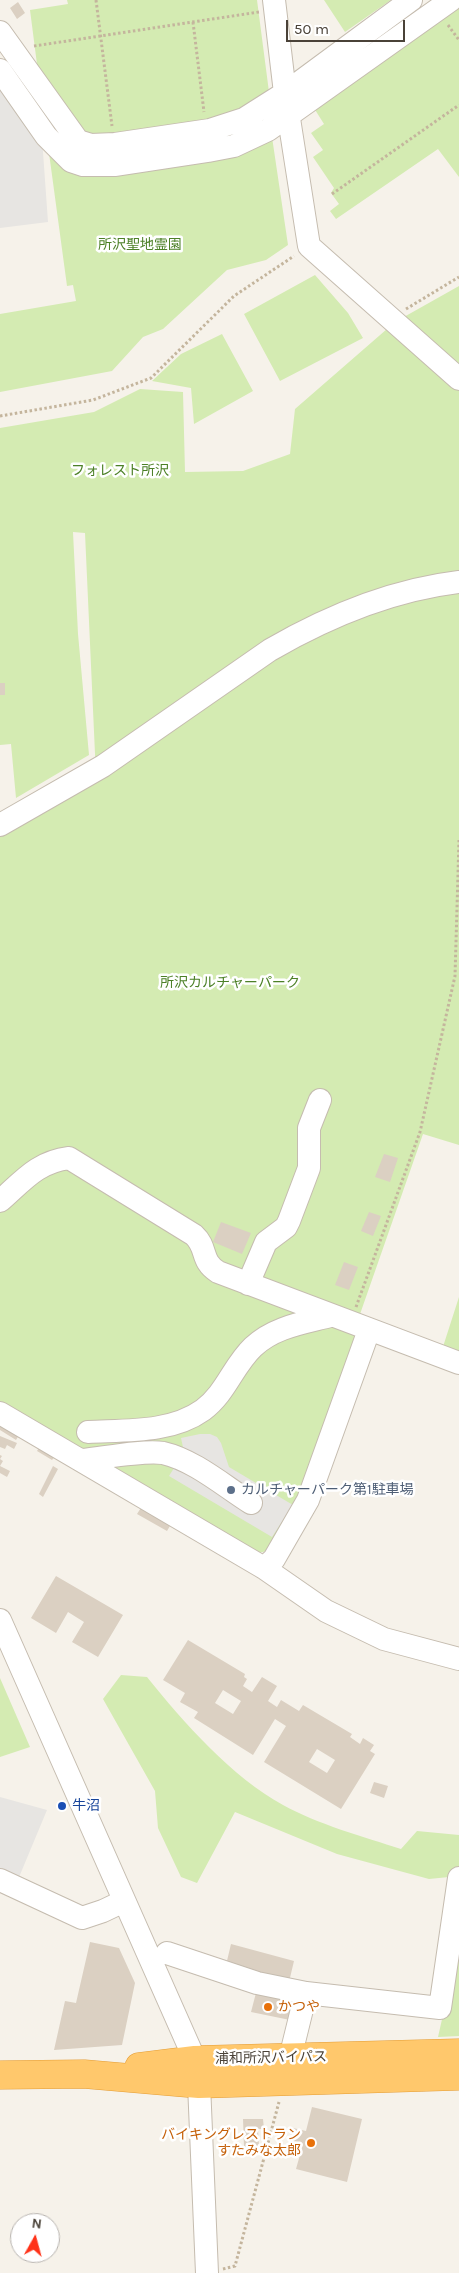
<!DOCTYPE html>
<meta charset="utf-8">
<style>
body{margin:0}
#map{position:relative;width:459px;height:2273px;overflow:hidden;background:#f6f2ea;font-family:Karla,sans-serif}
canvas{display:block}
.north{position:absolute;left:10px;top:2213px;width:50px;height:50px;box-sizing:border-box;background:#fff;border:1px solid #b7b3af;border-radius:50%;rotate:7deg;font-size:14px;font-weight:700;line-height:20px;text-align:center;color:#4a4238}
.north::after{content:'';display:block;margin:auto;width:18px;height:22px;background:#ff3218;clip-path:polygon(50% 0,100% 100%,50% 72%,0 100%)}
.scale{position:absolute;left:286px;top:20px;width:119px;height:22px;box-sizing:border-box;border:2px solid #4a4238;border-top:0;padding-left:6px;font-size:15px;line-height:18px;white-space:nowrap;color:#4a4238;-webkit-text-stroke:4px #fff;paint-order:stroke}
</style>
<div id="map">
<canvas width="459" height="2273"></canvas>
<div class="north">N</div>
<div class="scale">50 m</div>
</div>
<script>
const context = document.querySelector('canvas').getContext('2d');
context.lineJoin = 'round';
function paint(path, color) { context.fillStyle = color; context.fill(path, 'evenodd'); }
function trace(path, color, width, dash) { context.strokeStyle = color; context.lineWidth = width; context.lineCap = dash ? 'butt' : 'round'; context.setLineDash(dash || []); context.stroke(path); }
function drawText(font, color, halo, rows, align = 'center') {
  context.font = font + ' Karla,"Noto Sans JP",sans-serif'; context.lineWidth = 5; context.setLineDash([]); context.textBaseline = 'middle'; context.strokeStyle = halo; context.fillStyle = color; for (const [text, x, y, turn = 0] of rows) {
    context.save(); context.translate(x, y); context.rotate((+turn || 0) * Math.PI / 180); context.textAlign = isNaN(turn) ? turn : align; if (halo) context.strokeText(text, 0, 0); context.fillText(text, 0, 0); context.restore();
  }
}
const green = new Path2D(`
 M67 0H257L269 92 242 114 88 140 38 72 30 10 68 4Z
 M324 0H391L345 32Z
 M459 3V177L438 149 336 219 330 211 339 204 331 193 334 188 313 157 323 150 311 133 324 124 312 105Z
 M272 137 288 245 266 260 227 270 163 329 143 337 112 371 0 392V314L76 301 73 285 67 286 49 153Z
 M315 275 348 313 363 338 280 381 244 314Z
 M459 286V1145L423 1134 359 1317 363 1334 321 1448 273 1548 263 1552 253 1553 0 1407V833L96 776 85 533 73 532 78 634 89 755 16 798 11 744 0 745V428L94 412 140 389 183 392 185 472 243 471 290 454 295 409 395 322Z
 M222 334 253 391 194 424 191 388 152 381 181 354Z
 M459 1297V1363L440 1356Z
 M121 1675 147 1677C183 1722 233 1778 283 1805 317 1824 364 1837 401 1849L417 1831 459 1835V1876L429 1879 337 1854 235 1812 197 1883 181 1877 158 1828 155 1791 103 1699Z
 M0 1678 30 1747 0 1757Z
 M459 1944V2036L438 2037Z`);
const parking = new Path2D(`
 M0 77 42 138 48 222 0 228Z
 M200 1434H210L217 1437 221 1443 229 1467 293 1505 272 1537 169 1476 184 1452 181 1438Z
 M0 1797 47 1810 17 1882 0 1872Z`);
const building = new Path2D(`
 M18 2 25 13 17 19 10 8Z
 M0 683H5V695H0Z
 M384 1154 398 1158 390 1182 375 1177Z
 M369 1212 381 1216 373 1236 361 1231Z
 M221 1222 251 1233 242 1254 213 1242Z
 M344 1262 358 1267 349 1290 335 1285Z
 M0 1424 22 1430 16 1440 0 1430Z
 M0 1436 17 1443 14 1449 7 1445 5 1449 0 1447Z
 M41 1444 57 1454 52 1460 37 1451Z
 M0 1455 2 1456 0 1459 3 1461 0 1466 10 1471 7 1477 0 1473Z
 M53 1466 58 1469 43 1497 39 1494Z
 M144 1503 174 1519 167 1531 137 1514Z
 M56 1576 123 1615 98 1657 72 1642 84 1622 68 1612 56 1633 31 1618Z
 M188 1640 245 1674 244 1677 247 1679 243 1686 252 1692 262 1677 277 1686 268 1701 277 1707 281 1700 299 1711 303 1705 352 1734 350 1737 360 1744 363 1738 374 1745 370 1751 375 1754 341 1809 264 1762 286 1726 275 1719 253 1755 194 1718 198 1712 180 1702 185 1693 163 1680ZM223 1690 241 1701 233 1714 215 1703ZM317 1749 335 1760 327 1773 309 1762Z
 M374 1782 388 1786 384 1798 370 1793Z
 M90 1942 119 1948 135 1983 122 2045 54 2050 65 2001 76 2003Z
 M231 1944 294 1961 289 1982 226 1965Z
 M257 1989 295 1996 290 2020 251 2012Z
 M312 2107 362 2119 347 2182 296 2169 303 2144 290 2140 293 2128 306 2131Z
 M243 2119H263L264 2129H258L259 2146 244 2147Z`);
const path = new Path2D(`
 M96 0 112 126
 M193 22 204 112
 M448 25 459 40
 M34 46 259 12
 M332 194 459 105
 M406 309 459 277
 M0 416 93 400 151 378 234 296 294 256
 M356 1307 420 1132 455 976 459 840
 M223 2269 235 2266 279 2102`);
const minor = new Path2D(`
 M274 0 285 93 309 246 459 379
 M0 32 78 141 91 145 115 144 210 130 244 119 285 93 411 0
 M0 70 46 136 71 161 83 165H116L208 151 234 146 268 130 451 0
 M0 825 103 766 270 650C329 616 391 590 459 582
 M0 1201C23 1181 37 1162 69 1158L194 1235C208 1248 200 1261 218 1272L459 1363
 M248 1284 266 1242 286 1227 289 1221 309 1168V1128L320 1100
 M0 1413 264 1568 326 1611 384 1639 459 1659
 M88 1432C126 1430 171 1433 203 1410 226 1393 233 1366 253 1347 274 1327 303 1323 330 1316
 M82 1460C103 1458 143 1450 163 1453 194 1460 224 1486 251 1503
 M264 1568 274 1559 308 1500 369 1330
 M0 1620 195 2060 199 2084 207 2273
 M0 1880 82 1918 103 1911 124 1901
 M167 1953 257 1983 306 1993 440 2008 459 1878
 M290 2058 306 1993`);
const highway = new Path2D(`
 M139 2067 195 2060 459 2053
 M0 2075 84 2074 199 2084 459 2076`);
const markers = [
 [231,1490,5,"#5c6f8a"],
 [62,1806,5,"#1a4fb4"],
 [268,2007,5,"#e8710a"],
 [311,2143,5,"#e8710a"]
];
const parkNames = [
 ["所沢聖地霊園",140,245],
 ["フォレスト所沢",120,471],
 ["所沢カルチャーパーク",230,983]
];
const serviceNames = [
 ["カルチャーパーク第1駐車場",241,1490]
];
const transitNames = [
 ["牛沼",72,1806]
];
const foodNames = [
 ["かつや",278,2007],
 ["バイキングレストラン",301,2135,"right"],
 ["すたみな太郎",301,2151,"right"]
];
const streetNames = [
 ["浦和所沢バイパス",271,2058,-1]
];
paint(green, '#d4ebb2');
paint(parking, '#e7e5e2');
paint(building, '#dbd0c2');
trace(minor, '#c5bcaf', 24);
trace(highway, '#e49d36', 29);
trace(path, '#c4b59d', 3, [2.5, 2.5]);
trace(minor, '#fff', 22);
trace(highway, '#ffc86c', 28);
for (const [x, y, r, color] of markers) { const dot = new Path2D(); dot.arc(x, y, r, 0, 2 * Math.PI); context.fillStyle = color; context.fill(dot); trace(dot, '#fff', 2); }
drawText('14px', '#4c8027', '#fff', parkNames);
drawText('14px', '#4e5e75', '#fff', serviceNames, 'left');
drawText('14px', '#164399', '#fff', transitNames, 'left');
drawText('14px', '#c56008', '#fff', foodNames, 'left');
drawText('14px', '#4a4238', '#fff', streetNames);
</script>
